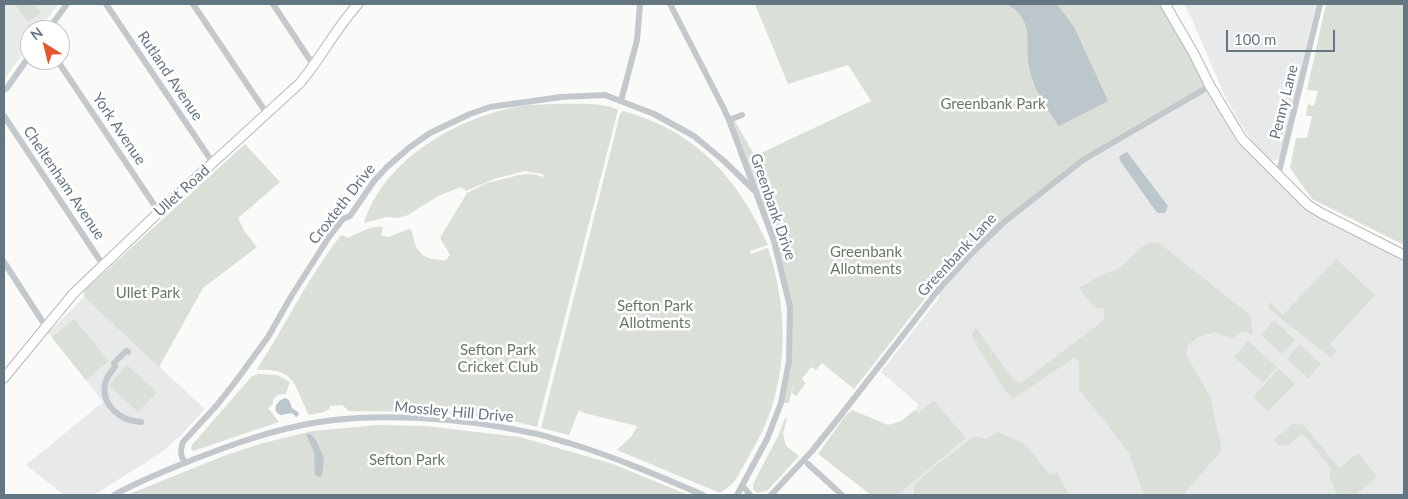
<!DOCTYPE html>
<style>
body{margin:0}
#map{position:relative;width:1408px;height:499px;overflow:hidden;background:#fafaf8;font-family:Lato,sans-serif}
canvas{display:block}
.frame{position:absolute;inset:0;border:5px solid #657683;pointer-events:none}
.north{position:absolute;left:20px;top:20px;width:50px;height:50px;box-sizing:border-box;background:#fff;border:1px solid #c1c8cd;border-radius:50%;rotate:324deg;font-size:14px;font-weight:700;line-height:20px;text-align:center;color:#657683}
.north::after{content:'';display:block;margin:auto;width:18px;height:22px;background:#e4572e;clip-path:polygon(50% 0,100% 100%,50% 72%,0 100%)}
.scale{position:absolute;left:1226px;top:30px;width:109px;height:22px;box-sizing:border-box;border:2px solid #657683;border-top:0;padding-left:6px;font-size:15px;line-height:18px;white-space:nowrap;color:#657683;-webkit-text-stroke:4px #fff;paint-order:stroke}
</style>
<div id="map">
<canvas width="1408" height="499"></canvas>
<div class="frame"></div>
<div class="north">N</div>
<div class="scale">100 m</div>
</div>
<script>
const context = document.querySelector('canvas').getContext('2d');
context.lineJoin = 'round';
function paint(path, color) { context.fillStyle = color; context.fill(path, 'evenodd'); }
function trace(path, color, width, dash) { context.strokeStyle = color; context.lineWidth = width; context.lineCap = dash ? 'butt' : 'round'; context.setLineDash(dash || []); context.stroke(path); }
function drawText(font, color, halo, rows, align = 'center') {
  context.font = font + ' Lato,sans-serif'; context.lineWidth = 5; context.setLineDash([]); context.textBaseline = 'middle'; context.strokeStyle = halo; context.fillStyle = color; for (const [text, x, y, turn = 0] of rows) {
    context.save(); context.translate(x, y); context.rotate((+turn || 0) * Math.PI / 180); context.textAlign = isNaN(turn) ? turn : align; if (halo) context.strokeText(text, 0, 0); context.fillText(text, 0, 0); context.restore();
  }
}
const built = new Path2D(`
 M4 4H58L39 30H30V43L4 80Z
 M1184 4H1316L1281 155 1277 160 1271 161 1259 152 1238 120 1223 92 1191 17Z
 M1210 86 1242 139 1308 205 1404 255V495H898L966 438 934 400 918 413 915 410 919 405 881 372 939 298V289L971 254 1083 160Z
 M84 297 205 409 182 434 162 452 94 495H64L26 465 103 402 48 333Z`);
const green = new Path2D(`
 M15 4H34L41 13 28 22Z
 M755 4H1165L1210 86 1083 160 971 254 967 248 966 251 956 259 854 389 822 363 816 370 811 367 802 379 806 383 796 396 792 393 793 385 789 403H781L789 361 790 307 780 265 729 120 733 118 755 156 871 101 848 65 788 84Z
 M1326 4H1404V245L1312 199 1290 168 1296 138H1307L1312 116H1306L1308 104 1314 106 1318 91 1307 90Z
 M552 104C566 104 607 102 618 110L537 427 513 421 434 412 349 411 342 405 330 406 329 409 324 412 309 415C294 388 298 368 258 370L257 369C286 325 308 277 341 235L345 236 346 238C360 234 368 225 383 227L381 235 388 237 409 229 412 231C415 254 424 260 446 260L450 255 440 238 467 193 487 183 519 175 532 174 544 177 543 174 525 171 494 179 466 191 461 187 438 196 408 215 398 218 386 217 364 223C384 159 458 117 521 106 531 104 541 105 552 104Z
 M623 111C696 131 737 177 768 245L750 251V254L768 248C788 308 789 374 762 432 754 448 745 463 736 479L731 485 720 493 617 450 632 436 637 426 584 413 579 410 569 435 541 428 620 114Z
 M245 144 280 182 238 218 245 232 257 247 203 288 159 367 84 297V291Z
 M1153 242 1159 243 1250 315 1253 335 1242 331 1232 339 1215 332 1198 337 1188 345 1186 355 1210 396 1222 450 1183 495H1145L1143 493 1129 453 1079 389V362L1075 357 1013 399 1006 392 973 339 972 333 976 328 1013 379 1021 383 1103 321 1105 309 1095 308 1079 288 1103 274 1118 269 1146 244Z
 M1336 259 1375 295 1330 344 1337 351 1330 357 1268 308 1270 302 1283 315Z
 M74 319 109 361 86 380 52 337Z
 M1274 320 1295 340 1282 354 1261 335Z
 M1248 341 1277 367 1263 383 1234 357Z
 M1300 344 1321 364 1308 378 1287 359Z
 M127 365 157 392 138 412 109 385Z
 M1279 369 1295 384 1268 411 1253 397Z
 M258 374 277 375 290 382 286 394 277 395 273 400V404L268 408 279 422 193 451 191 449 192 445 252 376Z
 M934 400 966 438 898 495H871L818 454 845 416 852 410 888 425 901 421 915 410 918 413Z
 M785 418 787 419 783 433 786 446 799 456 767 491 757 493 753 489V484L779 434Z
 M1294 423 1298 425 1303 424 1339 468 1358 453 1377 477 1355 495H1337C1335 485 1327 480 1331 468L1302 433 1288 445H1279L1273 440Z
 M377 425 425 426 520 437 613 464 688 495H127L226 455 263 443 313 431Z
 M998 432 1025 444 1050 475 1057 472 1069 495H914V485L939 463 975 436 986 439Z`);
const water = new Path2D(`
 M1007 4H1057L1074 27 1108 101 1059 126C1047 109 1035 92 1030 71 1023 44 1038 23 1007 4Z
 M1127 152 1168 206 1165 213H1158L1155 210 1121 162 1119 157 1122 154Z
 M285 398 289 400 292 408 299 413 298 416 296 417 292 413 281 415C271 411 276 401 285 398Z
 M306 434H311L316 440 324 458 322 476 320 477 315 475 314 452Z`);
const street = new Path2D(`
 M106 4 213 163
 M193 4 267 114
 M273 4 314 66
 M670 4 723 107 729 120 774 241 790 307 789 361 781 403 767 439 737 495
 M48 30 67 4
 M57 60 159 212
 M4 90 7 88 30 55
 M621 101 637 40 640 4
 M4 116 103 265
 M729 120 742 115
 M1278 176 1320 4
 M4 262 46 327
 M128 352 126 351 114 363 115 367C111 372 106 377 105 384 101 406 121 421 141 422
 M185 463C180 456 180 450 183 442L217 405 236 381 268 337 292 295 329 237 343 219 350 216 374 181 387 167 410 147 430 133 470 114 490 107 561 97 605 95 654 114 694 136 724 161 756 192
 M808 464 842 495
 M742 485 750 495
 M114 495C137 482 162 472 187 462 223 448 260 434 298 426 367 410 464 418 532 433 545 435 557 440 569 443 615 457 659 476 703 495
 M771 495 812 451 841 415 939 289 971 254 1003 223 1083 160 1210 86`);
const secondary = new Path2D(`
 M1165 4 1194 54 1210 86 1242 139 1308 205 1321 213 1404 255
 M4 378 73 294 159 212 300 83C321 58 336 28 358 4`);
const streetNames = [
 ["Rutland Avenue",170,76,56],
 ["Penny Lane",1284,102,-76],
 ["York Avenue",119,129,56],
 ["Cheltenham Avenue",64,183,56],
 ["Ullet Road",182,191,-42],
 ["Croxteth Drive",342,204,-52],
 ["Greenbank Drive",773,207,71],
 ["Greenbank Lane",957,255,-47],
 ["Mossley Hill Drive",454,412,5]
];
const parkNames = [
 ["Greenbank Park",993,104],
 ["Greenbank",866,252],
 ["Allotments",866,269],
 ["Ullet Park",148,293],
 ["Sefton Park",655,306],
 ["Allotments",655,323],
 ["Sefton Park",498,350],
 ["Cricket Club",498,367],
 ["Sefton Park",407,460]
];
paint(built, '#e8e9e9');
paint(green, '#dadfd7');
paint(water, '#bbc7cb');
trace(secondary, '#b3babf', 11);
trace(street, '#c3c8cc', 6);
trace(secondary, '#fff', 9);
drawText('15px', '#657683', '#fff', streetNames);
drawText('15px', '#687a64', '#fff', parkNames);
</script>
